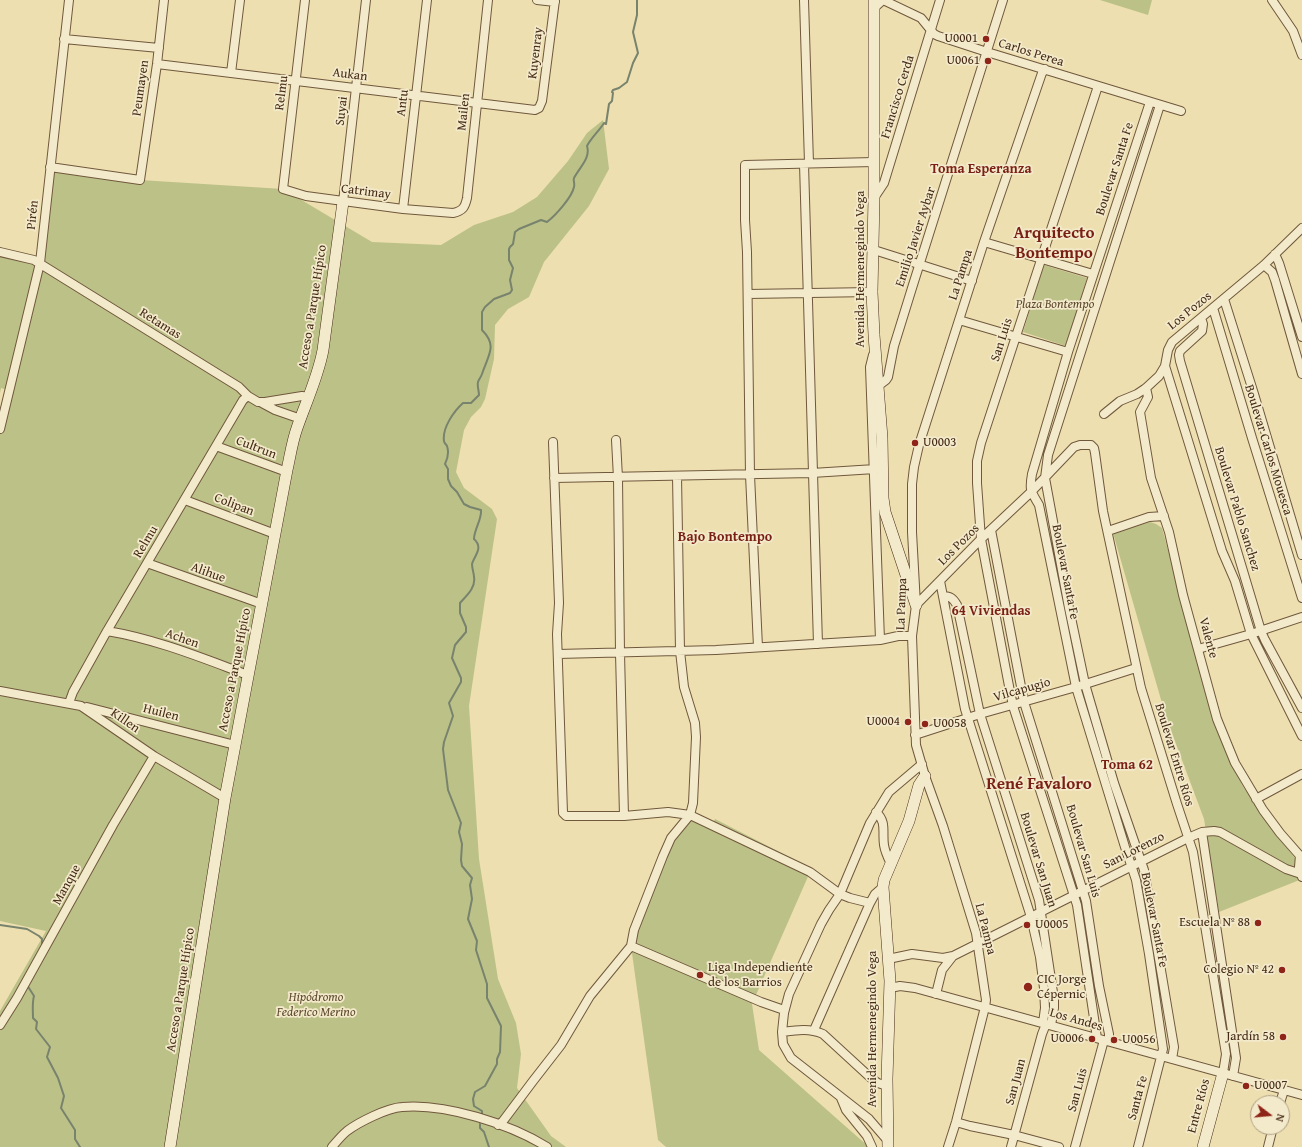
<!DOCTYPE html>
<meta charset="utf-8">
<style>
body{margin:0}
#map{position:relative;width:1302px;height:1147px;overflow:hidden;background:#eddfaf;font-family:"Gentium Book Plus",serif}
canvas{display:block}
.north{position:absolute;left:1250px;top:1095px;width:40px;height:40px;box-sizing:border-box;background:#f3eacb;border:1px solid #ae9e83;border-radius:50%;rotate:106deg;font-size:11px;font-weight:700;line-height:16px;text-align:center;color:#462b17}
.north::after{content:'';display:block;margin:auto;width:14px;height:18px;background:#8f2418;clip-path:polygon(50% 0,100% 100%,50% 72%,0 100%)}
</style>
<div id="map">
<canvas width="1302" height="1147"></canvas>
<div class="north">N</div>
</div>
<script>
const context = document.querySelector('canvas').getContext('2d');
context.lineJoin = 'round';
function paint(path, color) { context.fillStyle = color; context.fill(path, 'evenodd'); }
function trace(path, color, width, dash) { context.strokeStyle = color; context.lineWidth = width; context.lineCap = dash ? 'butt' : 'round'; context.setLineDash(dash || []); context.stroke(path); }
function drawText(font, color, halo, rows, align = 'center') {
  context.font = font + ' "Gentium Book Plus",serif'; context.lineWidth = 3.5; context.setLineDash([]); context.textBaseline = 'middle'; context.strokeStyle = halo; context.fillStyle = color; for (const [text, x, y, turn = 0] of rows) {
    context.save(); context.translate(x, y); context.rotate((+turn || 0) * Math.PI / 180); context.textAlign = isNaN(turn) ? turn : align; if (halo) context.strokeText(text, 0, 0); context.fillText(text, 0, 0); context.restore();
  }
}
const green = new Path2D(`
 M1100 0H1152L1148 15Z
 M603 120 609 169 589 206 544 262 529 297 508 309 495 325 494 359 485 399 481 407 471 417 464 430 456 472 464 488 492 509 497 519 469 706 479 859 498 979 516 1023 521 1054 517 1088 551 1136 566 1147H0V1011L46 931 0 921V429L10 391 1 388 0 393V252L39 263 50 167 140 180 283 189 372 242 441 245 474 225 513 212 537 197 568 161 587 133Z
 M1044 265 1087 278 1066 346 1023 332Z
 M1150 522 1156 524 1162 528 1214 717 1242 785 1267 823 1302 867V879L1219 912 1204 819 1166 717 1113 533Z
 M690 815 712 825 715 819 809 867 807 871 810 872 752 1004 759 1050 869 1147H666L658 1140 631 946 663 856Z`);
const stream = new Path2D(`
 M0 925 27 929 39 936 42 939V946
 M27 985 34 996C32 1003 33 1010 33 1018L37 1022 36 1029 50 1047 47 1057 58 1078 64 1096 61 1108 75 1130V1139L80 1147
 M482 1114V1111L474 1106 473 1099 475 1092 485 1086 497 1064V1059L500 1052 501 1026 487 998V984L476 950 477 941 468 919 472 899 470 885 472 878 462 866 461 860 462 844 459 832 461 823 448 790 443 749 444 742 453 716 449 703 461 682V678L452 658 455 645 466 632V627L460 613V603C466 596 476 588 474 577 474 573 472 569 472 564 474 556 484 548 474 539 474 530 482 519 481 510L470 507 464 504 457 492 451 486 448 479V469L445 464C448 458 449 452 447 446 446 444 444 443 444 441 442 428 454 411 463 403H471L479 395C479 391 477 386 478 382 479 379 481 377 482 374 488 355 498 346 482 330V312L485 307 494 299 510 293 512 290 510 280 513 268 509 260V249L510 247 513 244 515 232 519 229 541 220 547 222C556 215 572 197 574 187 575 183 573 181 574 178 579 168 591 158 587 146 591 138 599 131 604 123L606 124 609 104 612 101 613 93 612 92 613 90 619 88 627 82 633 63 638 53 633 32 637 15V0
 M480 1124V1128L484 1132 489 1147`);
const street = new Path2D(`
 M305 0 283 189 306 196 403 209 453 213C463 211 465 207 467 198L488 0
 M537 0 555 2
 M804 0 809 163
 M1272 0 1293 31 1302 55
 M874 8 883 0 921 18 934 34 938 36 987 52 1181 111
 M64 39 159 48
 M157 64 535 110 539 108 542 101 555 0
 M231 73 240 0
 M1160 105 1048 455 1045 478 1069 608 1085 684 1114 783 1144 870 1174 1047 1172 1059
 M804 164 818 644
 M50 167 140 180 157 64 164 0
 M874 198 884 183 940 0
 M343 202 366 0
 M403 209 427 0
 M984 242 1093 274
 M874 250 972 281
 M0 252 34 260 239 387 248 396 258 402H265L302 396 309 397
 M1275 254 1279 263 1302 337
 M1264 265 1272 272 1275 280 1302 374
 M748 294 872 292
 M1224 299 1254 394 1302 555
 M1213 308 1252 438 1302 598
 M1201 318 1203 324 1202 331 1180 351 1179 355 1180 361 1261 631 1265 640 1302 708
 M959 320 1068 352
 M873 355 870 367 880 640
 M1165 366 1222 551 1235 581 1251 634 1302 736
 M878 386 886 380 888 377 894 346 912 288 1003 0
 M1146 388 1148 397 1140 412 1151 478 1169 532 1183 595 1217 719 1235 763 1244 778 1263 810 1280 833 1302 858
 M262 403 275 410 301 419
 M1104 414 1120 401 1137 394 1146 388 1159 376 1165 366 1168 350 1172 342 1264 265 1302 228
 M0 429 40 263 69 0
 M616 440 618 478 620 653 624 816
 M553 442 559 603 557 634 563 813 566 816H624L668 812 690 815 810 872 840 894 850 898 870 903
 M216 446 287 472
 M554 478 812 473 875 469 883 467
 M185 500 275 534
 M991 530 1024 702 1086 901 1099 986 1109 1034V1041
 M1108 531 1149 517 1164 516
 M147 563 262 604
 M940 581 965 709 1031 917 1040 957 1044 988 1045 1008 1043 1023
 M943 596C950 596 953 598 957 605L980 714 1039 900 1054 999V1008L1051 1025
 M916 605 981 539 1031 492 1074 447 1080 445H1091L1094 448 1095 453 1103 511 1141 688 1177 804 1193 852 1226 1054 1223 1073
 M107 631C156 639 202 658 248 675
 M758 647 750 475 747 252 745 220V165L874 162
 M1198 649 1251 634 1302 617
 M558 654 716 650 880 640 898 636H912
 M0 691 81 706 154 756 225 798
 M69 703 73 692 107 631 243 400 248 396
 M87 707 235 745
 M915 735 980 714 1076 687 1136 668
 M1256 799 1302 774
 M876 812C887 822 882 832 884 845 885 852 888 858 891 864
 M1202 832 1236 1058 1233 1076
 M1300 855 1299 867 1302 877
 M631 946 761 1002 784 1010
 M888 959 912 954 943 958 953 956 1188 838 1202 832 1214 831 1220 832 1286 869 1301 874
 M890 988 900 986 915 988 1302 1095
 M936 994 942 970 953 956
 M0 1025 17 998 113 825 154 756
 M814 1030 870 903 875 894 883 887
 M782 1032C797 1030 809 1028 823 1034L872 1079 878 1083 887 1086
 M1097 1038 1077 905 1013 706 1009 686 981 539 977 483V461L981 443 1098 86
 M841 1098 846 1110 867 1136 872 1147
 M1280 1103 1284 1090
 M956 1122 970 1126 1014 1135 1059 1147
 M498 1125 503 1121 533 1081 561 1045 590 996 631 946 634 930 663 856 671 838 690 815 693 803 696 737 695 723 684 687 680 651 677 476
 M888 1141 869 1119 791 1058 783 1044 782 1032 784 1013 789 994 821 924 829 910 840 894 870 823 889 792 922 764
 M332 1147C337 1141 341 1136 347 1131 359 1122 387 1108 402 1107 445 1103 510 1124 547 1147
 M948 1147 956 1122 985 1007 986 1000 976 933 943 826 925 776 916 745 912 636 916 605 912 532V484L914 467 919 445 984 242 1042 73 1045 69
 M1011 1147 1042 1034 1046 1024
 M1075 1147 1104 1040
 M1138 1147 1163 1049 1149 954 1136 880 1125 847 1076 687 1039 505C1031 491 1029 491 1032 474L1068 352 1150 102
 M1268 1147 1273 1127`);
const secondary = new Path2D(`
 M874 0V198L872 292 874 335 882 438 883 498 885 512 916 605
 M170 1147 225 798 287 470C290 457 292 442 297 428 306 402 318 377 323 350L343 202
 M888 1147 887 1079 890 981 883 887 884 880 909 821 919 785 925 776
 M1203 1147 1223 1073`);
const markers = [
 [986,39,4,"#8f2418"],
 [988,61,4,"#8f2418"],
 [915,443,4,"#8f2418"],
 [908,722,4,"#8f2418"],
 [925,724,4,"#8f2418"],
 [1258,923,4,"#8f2418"],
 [1027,925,4,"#8f2418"],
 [1282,970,4,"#8f2418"],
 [700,975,4,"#8f2418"],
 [1028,987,5,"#8f2418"],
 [1283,1037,4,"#8f2418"],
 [1092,1039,4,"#8f2418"],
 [1114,1040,4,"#8f2418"],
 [1246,1086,4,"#8f2418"]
];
const poiNames = [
 ["U0001",978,39],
 ["U0061",980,61],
 ["U0003",923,443,"left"],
 ["U0004",900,722],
 ["U0058",933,724,"left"],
 ["Escuela Nº 88",1250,923],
 ["U0005",1035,925,"left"],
 ["Liga Independiente",708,968,"left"],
 ["de los Barrios",708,983,"left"],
 ["Colegio Nº 42",1274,970],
 ["CIC Jorge",1037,980,"left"],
 ["Cépernic",1037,995,"left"],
 ["Jardín 58",1275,1037],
 ["U0006",1084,1039],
 ["U0056",1122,1040,"left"],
 ["U0007",1254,1086,"left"]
];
const streetNames = [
 ["Kuyenray",536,53,-83],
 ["Carlos Perea",1031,53,17],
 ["Aukan",350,75,7],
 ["Peumayen",141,88,-82],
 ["Relmu",282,93,-83],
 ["Francisco Cerda",898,97,-73],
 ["Antu",403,103,-83],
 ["Suyai",342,111,-83],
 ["Mailen",464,112,-84],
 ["Boulevar Santa Fe",1115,169,-72],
 ["Catrimay",366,192,7],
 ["Pirén",33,215,-84],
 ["Emilio Javier Aybar",916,237,-72],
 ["Avenida Hermenegindo Vega",861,269,-90],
 ["La Pampa",961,275,-72],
 ["Acceso a Parque Hípico",313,307,-81],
 ["Los Pozos",1190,311,-39],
 ["Retamas",160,324,32],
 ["San Luis",1002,340,-72],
 ["Cultrun",256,448,21],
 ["Boulevar Carlos Mouesca",1268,450,73],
 ["Colipan",234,505,21],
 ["Boulevar Pablo Sanchez",1237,509,73],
 ["Relmu",146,542,-59],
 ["Los Pozos",959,545,-45],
 ["Boulevar Santa Fe",1065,572,79],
 ["Alihue",208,573,20],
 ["La Pampa",902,604,-88],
 ["Valente",1208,638,75],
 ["Achen",182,639,19],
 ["Acceso a Parque Hípico",235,670,-79],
 ["Vilcapugio",1022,690,-16],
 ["Huilen",161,713,14],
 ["Killen",125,721,35],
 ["Boulevar Entre Ríos",1174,755,73],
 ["Boulevar San Luis",1083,851,74],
 ["San Lorenzo",1134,851,-27],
 ["Boulevar San Juan",1038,860,73],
 ["Manque",67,885,-61],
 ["Boulevar Santa Fe",1154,920,79],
 ["La Pampa",985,929,76],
 ["Acceso a Parque Hípico",181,990,-81],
 ["Los Andes",1076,1020,16],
 ["Avenida Hermenegindo Vega",873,1029,-90],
 ["San Juan",1016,1082,-75],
 ["San Luis",1078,1090,-75],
 ["Santa Fe",1138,1098,-75],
 ["Entre Ríos",1199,1106,-75]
];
const parkNames = [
 ["Plaza Bontempo",1055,305],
 ["Hipódromo",316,998],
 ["Federico Merino",316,1013]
];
const neighbourhoodNames = [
 ["Toma Esperanza",981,169],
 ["Bajo Bontempo",725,537],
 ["64 Viviendas",991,611],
 ["Toma 62",1127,765]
];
const districtNames = [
 ["Arquitecto",1054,234],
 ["Bontempo",1054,254],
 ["René Favaloro",1039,785]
];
paint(green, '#bcc188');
trace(stream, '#78836e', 2);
trace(street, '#70583d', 10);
trace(secondary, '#462b17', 12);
trace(street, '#f3eacb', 8);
trace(secondary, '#f3eacb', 11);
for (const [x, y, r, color] of markers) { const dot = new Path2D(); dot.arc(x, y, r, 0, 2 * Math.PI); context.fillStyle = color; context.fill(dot); trace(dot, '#f3eacb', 1.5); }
drawText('13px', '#462b17', '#f3eacb', poiNames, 'right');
drawText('13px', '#462b17', '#f3eacb', streetNames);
drawText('italic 13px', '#5e492e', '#f3eacb', parkNames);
drawText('bold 14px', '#7a1f14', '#f3eacb', neighbourhoodNames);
drawText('bold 17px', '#7a1f14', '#f3eacb', districtNames);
</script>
